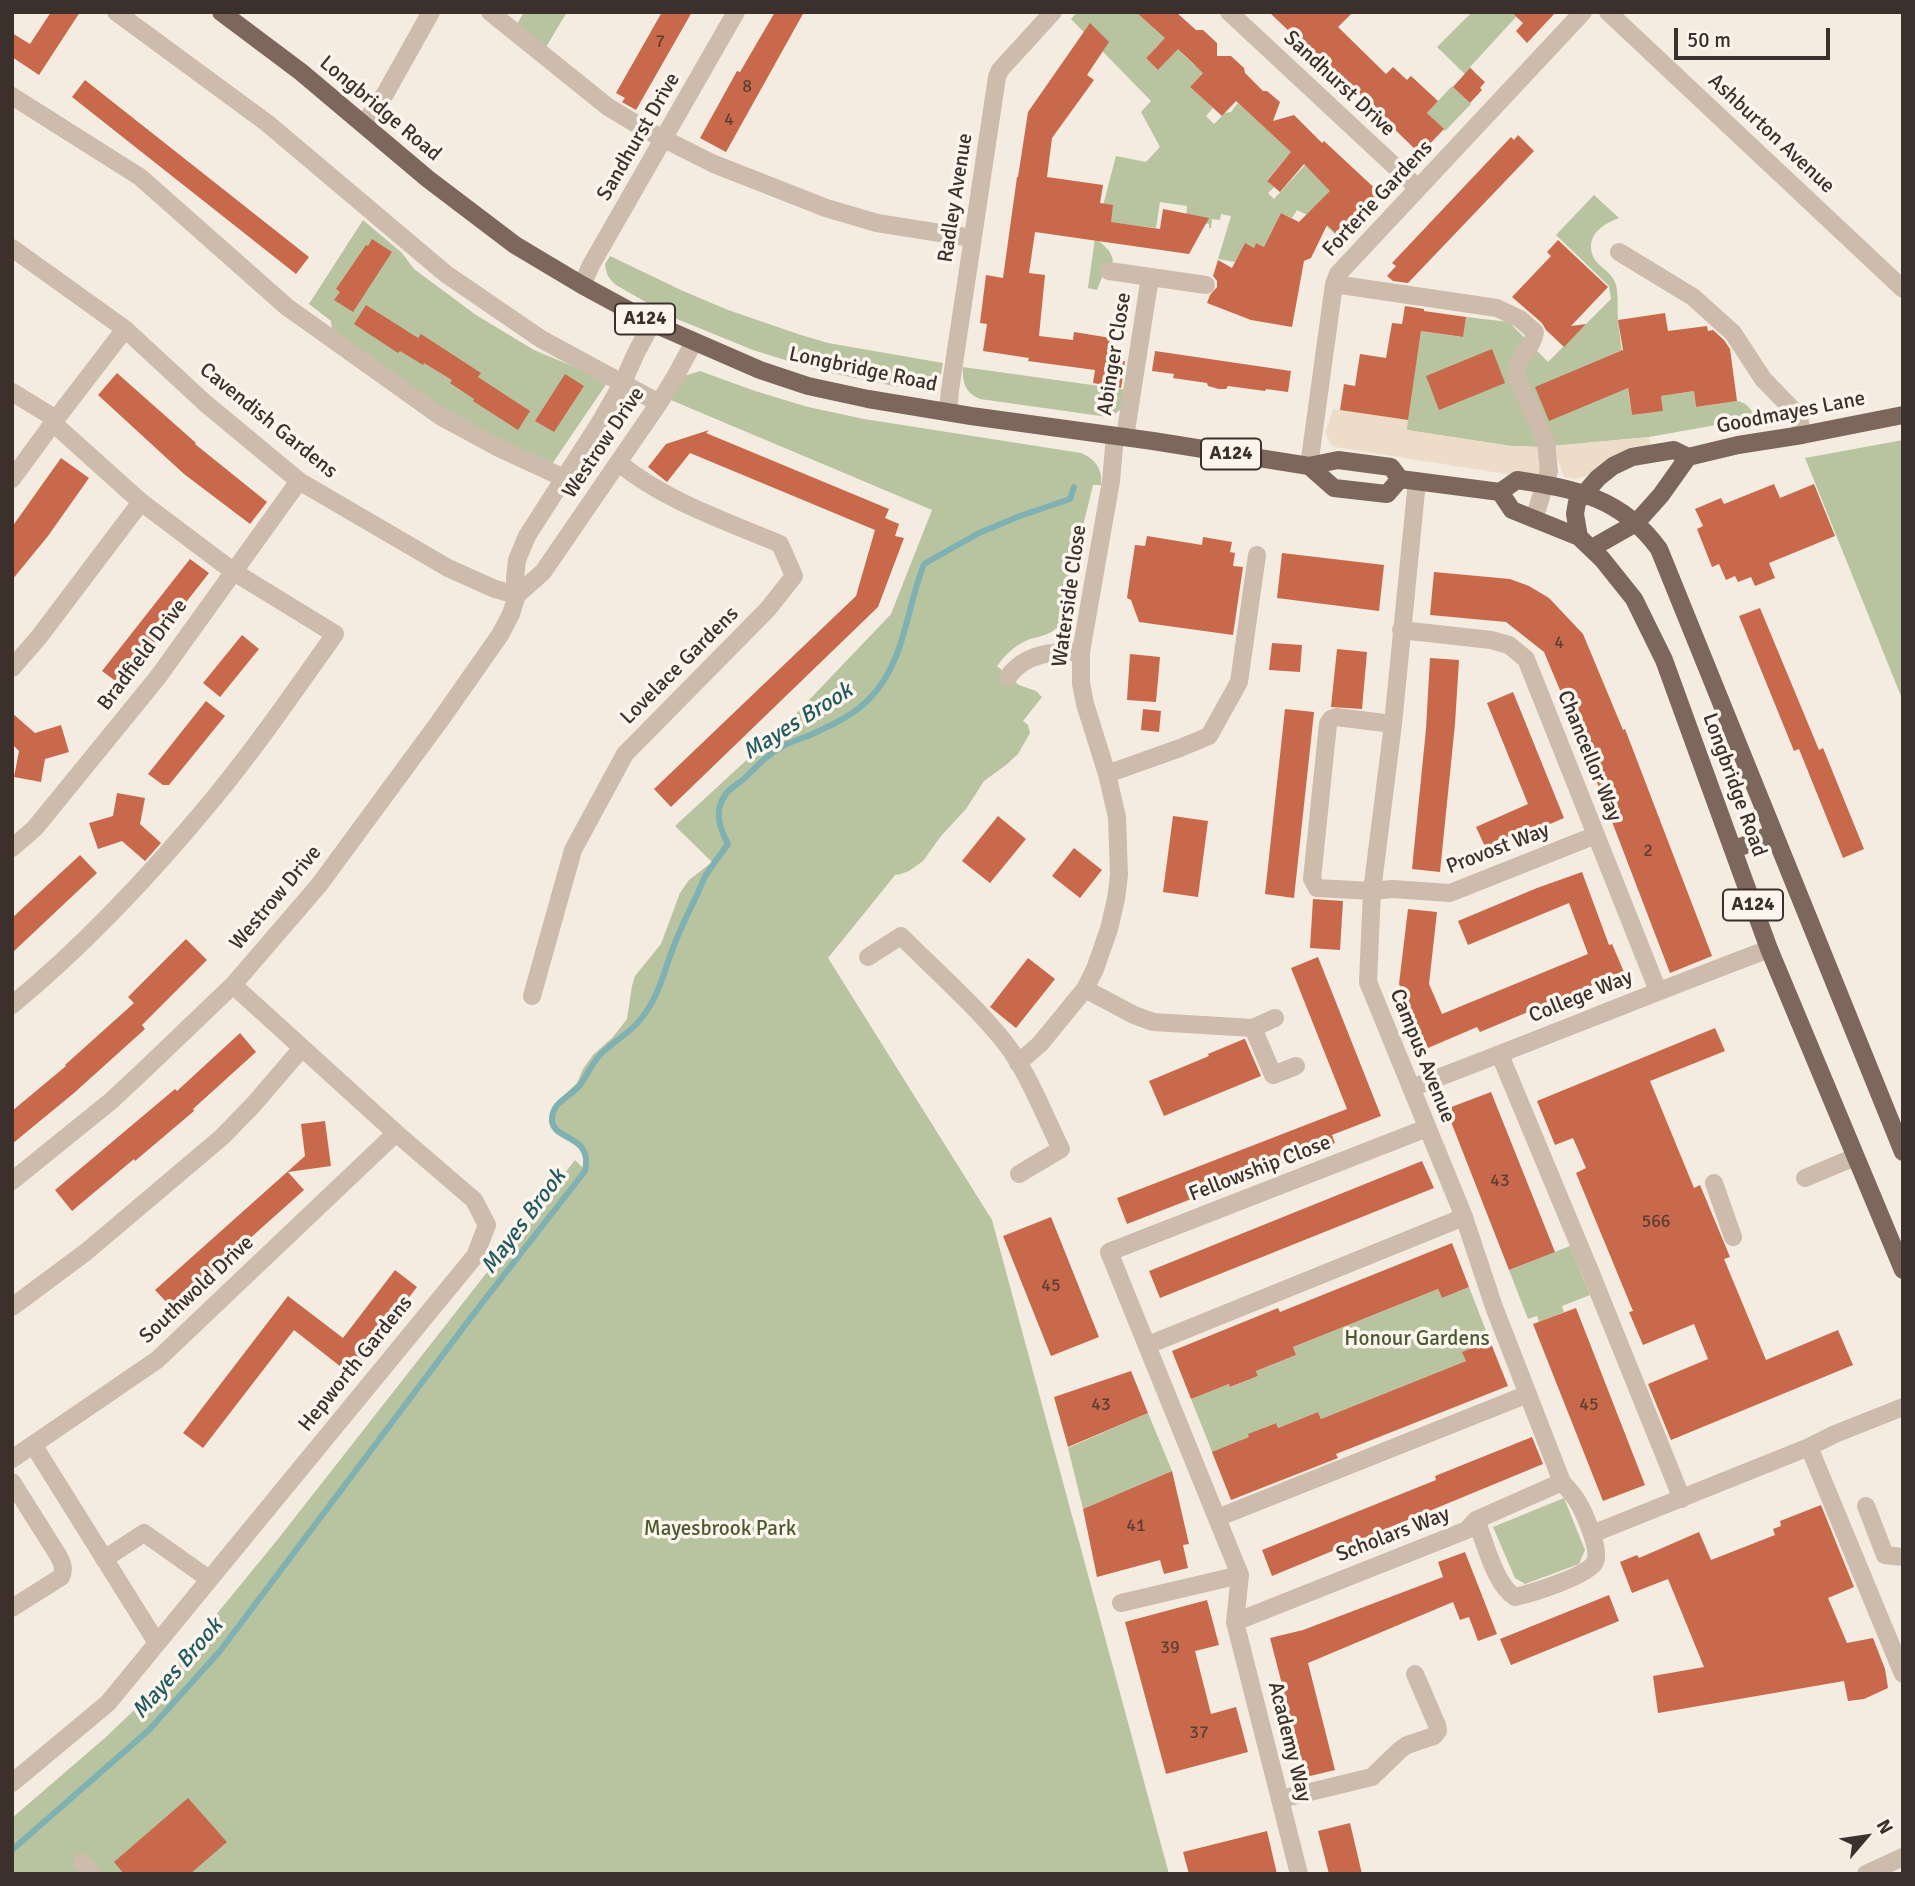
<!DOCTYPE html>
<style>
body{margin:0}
#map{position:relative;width:1915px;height:1886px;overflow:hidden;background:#f4ebe1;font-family:Signika,sans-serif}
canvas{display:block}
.frame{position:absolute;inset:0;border:14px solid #3b302b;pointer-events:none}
.north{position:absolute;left:1831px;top:1802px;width:70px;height:70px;-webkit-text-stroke:5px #fbf5ee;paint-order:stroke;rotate:61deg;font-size:19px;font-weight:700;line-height:28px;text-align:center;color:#3b302b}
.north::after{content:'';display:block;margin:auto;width:24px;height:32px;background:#3b302b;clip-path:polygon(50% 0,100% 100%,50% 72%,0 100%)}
.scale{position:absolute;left:1674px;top:28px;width:156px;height:32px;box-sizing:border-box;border:4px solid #3b302b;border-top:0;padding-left:9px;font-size:21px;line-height:24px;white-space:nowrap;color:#3b302b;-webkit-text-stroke:5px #fbf5ee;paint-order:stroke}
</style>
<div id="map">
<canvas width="1915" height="1886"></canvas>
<div class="frame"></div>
<div class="north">N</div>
<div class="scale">50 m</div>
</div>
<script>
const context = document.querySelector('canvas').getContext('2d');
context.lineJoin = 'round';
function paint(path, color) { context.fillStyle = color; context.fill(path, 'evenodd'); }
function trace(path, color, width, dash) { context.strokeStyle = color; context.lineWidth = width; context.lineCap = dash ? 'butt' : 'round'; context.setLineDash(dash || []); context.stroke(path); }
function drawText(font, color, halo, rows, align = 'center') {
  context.font = font + ' Signika,sans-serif'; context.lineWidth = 7; context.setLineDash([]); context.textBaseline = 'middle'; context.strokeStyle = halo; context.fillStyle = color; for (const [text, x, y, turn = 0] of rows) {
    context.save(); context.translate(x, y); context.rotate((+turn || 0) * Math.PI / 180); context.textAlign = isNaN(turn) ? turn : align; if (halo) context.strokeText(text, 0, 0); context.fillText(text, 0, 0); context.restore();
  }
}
const green = new Path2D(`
 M524 12H567L546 47 517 24Z
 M1077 12H1142L1169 39 1157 46 1146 58 1158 70 1169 58 1174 46 1182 50V53L1195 66H1199L1205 71 1190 87 1213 108 1206 116 1214 124 1225 113 1231 112 1238 103 1296 156 1287 157 1267 180 1274 187 1268 193 1274 199 1305 165 1361 217 1377 200 1379 202 1341 244C1333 226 1313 218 1297 210L1292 218 1281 213 1273 230 1270 250 1256 243 1254 248 1245 244 1235 262 1218 259 1231 216 1221 214 1220 220 1212 219 1211 228H1209V224L1186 221 1187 206 1160 202 1156 228 1099 221 1116 156 1146 162 1160 147 1141 112 1151 101 1071 19Z
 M1472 12H1511L1516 17 1470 67 1474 71 1468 77 1437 47Z
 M1452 86 1471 104 1445 131 1427 113Z
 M1594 195 1619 218C1606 223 1591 231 1591 247 1591 265 1609 268 1615 282 1619 292 1617 307 1618 319 1621 351 1627 383 1632 415L1663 411 1661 396 1694 391 1696 407 1737 401C1748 403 1751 409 1755 418L1649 437 1542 447 1511 446 1406 430 1421 331 1462 337 1466 317 1509 322 1548 362 1611 299 1609 286 1556 235Z
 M363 220 402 253 414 269 476 315 534 350 596 376 607 383 550 467 436 407 332 331 331 321 309 304Z
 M1095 238C1103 245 1111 249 1113 261L1104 272 1097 290 1088 288Z
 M610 256 683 291 728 310 801 335 828 343 943 363 941 374 937 381 930 386 922 389 894 386 817 370 753 350 672 317 616 285C608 278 606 273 605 264Z
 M963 367 1128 390C1123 405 1124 411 1108 417L980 399C965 393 962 381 963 367Z
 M700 371 755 391 808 407 864 419 1081 453C1095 459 1103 469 1101 485H1093C1086 514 1078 544 1072 574 1069 591 1070 612 1059 626 1050 635 1041 636 1030 639 1016 644 1005 655 997 666L1019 685 1036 691 1042 697 1023 721 1028 725 1030 733 1018 754 1006 765 984 781 966 809 941 836 923 861 909 871 898 875 896 874 828 958 992 1220 1169 1874H12V1818L106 1737 153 1692 278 1539 575 1160 584 1169C593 1142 563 1145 552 1129 550 1127 549 1121 549 1118L560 1099 577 1083 583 1069 593 1055 612 1038 627 1019 632 986 635 976 661 944 680 893 689 880 712 862 675 826 791 719 891 614 932 510 666 398 684 376Z
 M1903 440V701L1805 458Z
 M1570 1246 1590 1295 1562 1306 1564 1312 1539 1322 1537 1316 1528 1319 1509 1270Z
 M1469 1287 1490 1341 1463 1352 1466 1361 1321 1419 1318 1412 1278 1428 1275 1423 1249 1434V1437L1213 1454 1191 1399 1229 1384 1231 1387 1258 1376 1256 1371 1296 1355 1293 1347 1438 1289 1442 1298Z
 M1148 1413 1172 1471 1083 1509 1068 1448Z
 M1564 1498 1585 1550 1579 1564 1525 1584 1515 1578 1493 1527Z`);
const plaza = new Path2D(`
 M1333 409 1408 420 1407 430 1511 446 1542 447 1541 476 1506 474 1335 447 1330 443 1325 432 1330 420Z
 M1649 437 1651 447 1602 465 1586 476 1575 479 1564 477 1553 446Z`);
const stream = new Path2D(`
 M12 1850 149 1730 220 1651 472 1316 585 1171C594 1133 550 1141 552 1118 553 1102 570 1097 579 1086 587 1077 591 1064 600 1055 612 1042 629 1034 640 1020 661 994 663 972 675 943 681 928 688 913 695 899 699 891 702 882 706 875 713 864 721 854 728 844 720 829 713 810 726 794 731 787 740 783 746 777 759 764 767 755 783 746 791 742 799 739 808 736 830 726 855 715 871 697 906 659 906 609 924 564L979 533 1020 516 1070 499 1074 487`);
const building = new Path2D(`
 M51 12H80L39 75 12 57V33L30 44Z
 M662 12H692L636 110 622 102 625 98 616 93Z
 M775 12H804L726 152 700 138 737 71 740 72Z
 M1136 12H1176L1196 30H1203L1217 43V56H1231L1244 68 1245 73 1263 91H1267L1280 102 1273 121 1294 115 1322 143 1324 141 1382 195 1341 238 1327 225 1311 258 1304 261 1292 327 1251 320 1207 303 1210 295 1217 287V281L1213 276 1218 260 1232 268 1245 243 1254 248 1256 243 1264 247 1281 213 1299 222 1330 191 1304 164 1280 192 1267 181 1291 152 1236 101 1222 116 1190 87 1203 73 1178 49 1158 70 1146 58 1165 38Z
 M1269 12H1353L1338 27 1386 74 1393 67 1407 80 1411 76 1438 101 1427 113 1444 129 1423 151 1420 148 1417 151 1293 31 1291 33Z
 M1511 12H1556L1527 43 1516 31 1523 23Z
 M1090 23 1109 42 1087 75 1094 80 1052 138 1047 177 1103 185 1100 203 1113 205 1111 222 1160 229 1163 209 1209 218 1189 254 1035 232 1029 273 1045 275 1039 336 1073 340 1074 332 1117 339 1116 349 1122 350 1120 361H1125L1121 388 1093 383 1095 370 1028 361 1029 358 983 351 987 324 980 323 986 275 1003 278 1017 177H1018L1028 112Z
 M1470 68 1485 82 1480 88 1482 90 1470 103 1453 87Z
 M85 80 309 257 296 274 72 97Z
 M1518 135 1534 151 1408 283 1393 281 1387 276 1396 266 1392 263 1511 137 1514 140Z
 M372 239 392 252 353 312 334 300 340 292 336 289 366 245 368 246Z
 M1558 240 1608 287 1571 326 1586 324 1564 347 1546 330 1542 323 1512 297 1551 256 1547 252Z
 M366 305 418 338 421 334 481 373 478 377 530 411 518 430 473 401 474 399 450 383 452 380 424 363 423 365 400 351 398 353 354 324Z
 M1405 306 1424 309V311L1466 317 1463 337 1421 331 1408 420 1340 410 1344 384 1355 386 1360 354 1386 358 1392 323 1402 324Z
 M1665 313 1668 331 1707 326 1708 331 1713 330 1724 340 1730 349 1737 401 1696 407 1694 391 1661 396 1663 411 1632 415 1628 388 1549 421 1535 387 1623 350 1618 320Z
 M1492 349 1505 383 1439 410 1426 376Z
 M1155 351 1291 371 1288 392 1266 389 1265 391 1228 386 1226 389H1219L1208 386 1207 383 1173 378 1174 374 1152 371Z
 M117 373 196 443 195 444 267 502 250 524 184 474 98 395Z
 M565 374 584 386 554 432 535 421Z
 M709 430 706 433 889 509 885 518 899 524 895 536 904 538 878 607 671 807 654 789 856 596 875 530 690 453 667 482 648 467 666 444Z
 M61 458 89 478 48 536 12 580V527Z
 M1774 484 1780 498 1814 484 1835 536 1769 563 1775 578 1755 586 1751 577 1738 582 1735 576 1726 580 1719 564 1712 567 1697 529 1703 526 1695 509 1721 498 1724 504Z
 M1147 536 1202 545 1203 537 1232 542 1230 552 1235 553 1233 566 1243 567 1233 635 1139 622 1131 600 1127 598 1135 545 1145 546Z
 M1282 553 1384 565 1379 611 1277 598Z
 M190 559 209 573 121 685 102 671Z
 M1434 572 1510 579 1529 586 1549 598 1583 634 1623 730 1625 729 1712 956 1670 973 1578 733 1544 652 1506 622 1430 615Z
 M1760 608 1819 750 1823 748 1864 849 1843 858 1799 749 1794 751 1739 616Z
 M242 635 259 649 220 697 203 683Z
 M1272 643 1302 645 1300 672 1269 670Z
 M1337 649 1367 652 1362 709 1331 707Z
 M1130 654 1160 657 1156 702 1127 700Z
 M1430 658 1459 660 1455 724 1440 872 1412 869 1426 729Z
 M1513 692 1564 818 1487 851 1476 827 1528 804 1487 703Z
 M206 701 225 716 169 785H163L148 774Z
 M1143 709 1161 711 1159 732 1141 730Z
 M1285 709 1314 712 1294 898 1265 894Z
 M12 713 35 733 61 725 69 752 45 759 41 782 14 777 19 751 12 744Z
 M117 793 145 798 140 824 161 843 145 861 122 841 98 849 89 823 113 816Z
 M998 816 1026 839 990 883 962 861Z
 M1173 816 1208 821 1198 897 1163 892Z
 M1074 848 1102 870 1080 898 1052 876Z
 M80 855 97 873 12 953V918Z
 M1582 872 1609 945 1612 944 1624 972 1480 1032 1477 1027 1428 1048 1399 984 1408 909 1437 912 1429 984 1442 1014 1588 954 1569 903 1468 945 1458 921 1537 888Z
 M1313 899 1343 901 1340 950 1310 948Z
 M186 939 207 960 142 1025 145 1029 74 1093 12 1144V1111L66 1066 65 1065 134 1003 128 997Z
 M1318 957 1381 1116 1332 1135 1335 1143 1127 1224 1117 1198 1347 1109 1291 968Z
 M1028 958 1055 979 1016 1028 990 1007Z
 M1715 1028 1725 1051 1650 1081 1694 1188 1700 1185 1730 1257 1724 1259 1766 1360 1838 1330 1853 1365 1671 1440 1648 1384 1708 1359 1694 1324 1643 1345 1629 1312 1633 1311 1576 1173 1586 1168 1573 1138 1555 1145 1537 1101Z
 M240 1033 256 1052 193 1109 194 1111 135 1161 134 1159 72 1211 55 1190 175 1089 177 1091Z
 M1244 1039H1245L1261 1076 1164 1116 1149 1081 1209 1056 1208 1054Z
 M1491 1092 1555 1252 1509 1270 1446 1109Z
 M325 1121 331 1166 288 1172 304 1190 172 1308 155 1290 305 1156 301 1124Z
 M1422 1161 1434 1188 1160 1298 1149 1271Z
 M1051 1217 1099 1337 1051 1356 1003 1236Z
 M1452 1243 1469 1287 1442 1298 1438 1289 1293 1347 1296 1355 1256 1371 1258 1376 1230 1387 1229 1384 1191 1399 1172 1351 1278 1308 1280 1312Z
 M395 1270 417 1287 350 1374 294 1330 203 1448 183 1433 288 1296 343 1338Z
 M1576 1308 1645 1485 1603 1501 1533 1324Z
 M1490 1341 1508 1386 1336 1454 1338 1458 1231 1500 1212 1452 1249 1437 1248 1434 1276 1423 1278 1428 1318 1412 1321 1419 1466 1361 1462 1352Z
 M1131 1371 1148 1413 1068 1447 1054 1397Z
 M1532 1437 1543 1464 1272 1576 1262 1550 1436 1480 1435 1476Z
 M1172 1471 1189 1544 1183 1545 1188 1568 1164 1574 1160 1560 1097 1577 1083 1509Z
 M1821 1505 1854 1587 1828 1598 1847 1643 1873 1638 1885 1669 1888 1688 1864 1699 1848 1701 1844 1681 1658 1713 1653 1676 1704 1667 1668 1579 1632 1593 1620 1562 1637 1555 1639 1558 1699 1532 1711 1560 1775 1535 1773 1529 1781 1526 1780 1521Z
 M1465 1552 1497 1634 1478 1641 1469 1617 1460 1620 1453 1602 1308 1663 1335 1770 1306 1777 1270 1638 1303 1630 1443 1577 1438 1562Z
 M1609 1595 1619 1621 1511 1665 1500 1639Z
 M1207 1600 1219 1645 1195 1651 1211 1714 1236 1707 1248 1752 1166 1774 1125 1622Z
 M188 1798 227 1842 190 1874H124L114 1862Z
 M1350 1823 1362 1874H1329L1318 1831Z
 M1267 1831 1277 1874H1189L1183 1852Z`);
const minor = new Path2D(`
 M116 12 267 123 446 274 541 339 659 403
 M490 12 608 107 648 131 714 164 826 208 877 223 972 238
 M1229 12 1418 188
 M1608 12 1903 289
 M12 96 140 177 287 307 440 416 499 448 564 478
 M364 124 385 94 431 12
 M12 248 125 329 205 403 299 481 448 568 495 589 517 595
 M1619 252 1693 297 1733 333 1763 379 1799 416 1802 435
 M1109 271 1206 285
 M1334 284 1497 308 1520 319 1535 332C1533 350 1513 358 1517 378L1546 442 1549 471 1534 519
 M582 285 591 265 736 12
 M12 392 56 419
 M948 412 950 390 997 77 1000 70 1053 12
 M53 423 141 502
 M1125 437 1150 277
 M1309 466 1334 284 1338 274 1583 12
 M12 479 56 419 125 329
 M1417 481 1393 724 1372 891 1368 982 1464 1217 1494 1307 1562 1482C1567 1488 1572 1493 1576 1499 1583 1510 1601 1549 1595 1562 1588 1576 1532 1593 1515 1597 1495 1585 1485 1542 1476 1520
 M517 595 543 572 659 403 675 377 694 342
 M1401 630 1491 640 1509 645 1526 659 1658 991
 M12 668 39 637 141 502 234 572 335 634C296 689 257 746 214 798 154 871 85 945 12 1005
 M1008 677C1025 653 1054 651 1081 652
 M1393 724 1336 717 1331 719 1328 724 1312 879 1317 888 1372 891 1392 889 1450 893 1596 835
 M1107 774 1180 748 1209 736 1239 682 1257 555
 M12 848 35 828 158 677 299 481
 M868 957 901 936C936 971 975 1005 1006 1044 1029 1074 1044 1115 1061 1149L1019 1174
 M1085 989 1134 1015 1153 1022 1253 1028 1275 1018
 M532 996 573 850 625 754 768 609 794 576 780 544C726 521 665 501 619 463
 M1253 1028 1273 1075 1296 1066
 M1500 1055 1590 1271 1682 1499
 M1018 1063 1040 1044 1085 989 1095 969 1109 929 1116 899 1119 875 1117 817 1107 774 1085 704 1081 683V652L1111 481 1115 436
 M1411 1088C1531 1043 1649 994 1769 949
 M1805 1178 1855 1157
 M12 1181 111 1101 141 1073 233 985 319 885 439 722 500 635 511 614 517 595 515 578 517 560 527 536 602 419 623 382 636 353 652 323
 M1714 1183 1733 1237
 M12 1307 86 1252 222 1137 254 1104 302 1048
 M1148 1345 1464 1217
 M34 1446 157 1643
 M1809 1447 1903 1674
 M12 1459 157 1360 396 1133
 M12 1482 58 1555C62 1563 65 1568 61 1577L12 1608
 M1866 1506 1885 1555 1903 1557
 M1217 1518 1528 1394
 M1592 1534 1809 1447 1835 1434 1903 1407
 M104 1559 144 1533 209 1579
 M1121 1603 1240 1575
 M1235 1622 1467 1530 1476 1520 1562 1482
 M12 1783 108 1703 475 1256 487 1225 474 1200 396 1133 233 985
 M1281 1799 1372 1777 1400 1750 1407 1745 1434 1736 1438 1731 1437 1725 1415 1674
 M82 1862 92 1874
 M1299 1874 1235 1622 1240 1575 1109 1252 1427 1128
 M1866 1874 1903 1857`);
const major = new Path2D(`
 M221 12 301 72 428 179 515 245 582 285 652 323 760 370 808 386 868 399 971 416 1153 441 1309 466 1338 460 1391 467 1400 479 1500 492 1517 480C1576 489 1622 498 1659 549L1903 1152
 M1309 466 1334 488 1387 494 1400 479
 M1500 492 1512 510 1579 537 1602 559 1634 599 1664 660 1769 949 1903 1270
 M1579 537 1575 514 1577 502 1598 478 1613 466 1632 457 1674 450 1688 457 1738 445 1802 435 1903 415
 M1592 548 1636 523 1661 495 1688 457
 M1733 850 1774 833`);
const numberNames = [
 ["7",660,42],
 ["8",747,87],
 ["4",729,120],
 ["4",1559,643],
 ["2",1648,851],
 ["43",1500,1181],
 ["566",1656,1222],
 ["45",1051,1286],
 ["43",1101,1405],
 ["45",1589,1405],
 ["41",1136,1526],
 ["39",1170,1648],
 ["37",1199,1733]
];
const shields = [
 [645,319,60],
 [1231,454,60],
 [1753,905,60]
];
const shieldNames = [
 ["A124",645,319],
 ["A124",1231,454],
 ["A124",1753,905]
];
const streetNames = [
 ["Sandhurst Drive",1339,84,43],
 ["Longbridge Road",380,109,40],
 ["Ashburton Avenue",1771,134,43],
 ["Sandhurst Drive",639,137,-60],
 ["Radley Avenue",956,198,-81],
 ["Forterie Gardens",1378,199,-47],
 ["Abinger Close",1115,354,-81],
 ["Longbridge Road",863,370,12],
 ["Goodmayes Lane",1791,413,-11],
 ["Cavendish Gardens",268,421,39],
 ["Westrow Drive",604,443,-56],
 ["Waterside Close",1070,596,-82],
 ["Bradfield Drive",143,655,-53],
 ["Lovelace Gardens",680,666,-45],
 ["Chancellor Way",1589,756,68],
 ["Longbridge Road",1734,785,70],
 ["Provost Way",1498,849,-21],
 ["Westrow Drive",276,898,-50],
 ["College Way",1581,997,-22],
 ["Campus Avenue",1422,1056,68],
 ["Fellowship Close",1260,1169,-21],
 ["Southwold Drive",197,1290,-43],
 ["Hepworth Gardens",356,1364,-51],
 ["Scholars Way",1393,1535,-21],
 ["Academy Way",1289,1742,76]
];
const parkNames = [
 ["Honour Gardens",1417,1339],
 ["Mayesbrook Park",720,1529]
];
const waterNames = [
 ["Mayes Brook",798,722,-32],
 ["Mayes Brook",524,1222,-53],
 ["Mayes Brook",178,1669,-49]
];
paint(green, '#b8c4a0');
paint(plaza, '#ecdcc8');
trace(stream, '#7fb0b2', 6);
paint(building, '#c8694b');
trace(minor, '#cdbbac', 18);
trace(major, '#7d675c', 18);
drawText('18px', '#5e3e33', null, numberNames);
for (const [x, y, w] of shields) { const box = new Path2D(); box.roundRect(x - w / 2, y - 15.5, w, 31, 5); context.fillStyle = '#fbf5ee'; context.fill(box); trace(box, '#3b302b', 2); }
drawText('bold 19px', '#3b302b', null, shieldNames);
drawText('21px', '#3b302b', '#fbf5ee', streetNames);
drawText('21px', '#4a5a2e', '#fbf5ee', parkNames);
drawText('italic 23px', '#1f5a5e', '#fbf5ee', waterNames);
</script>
